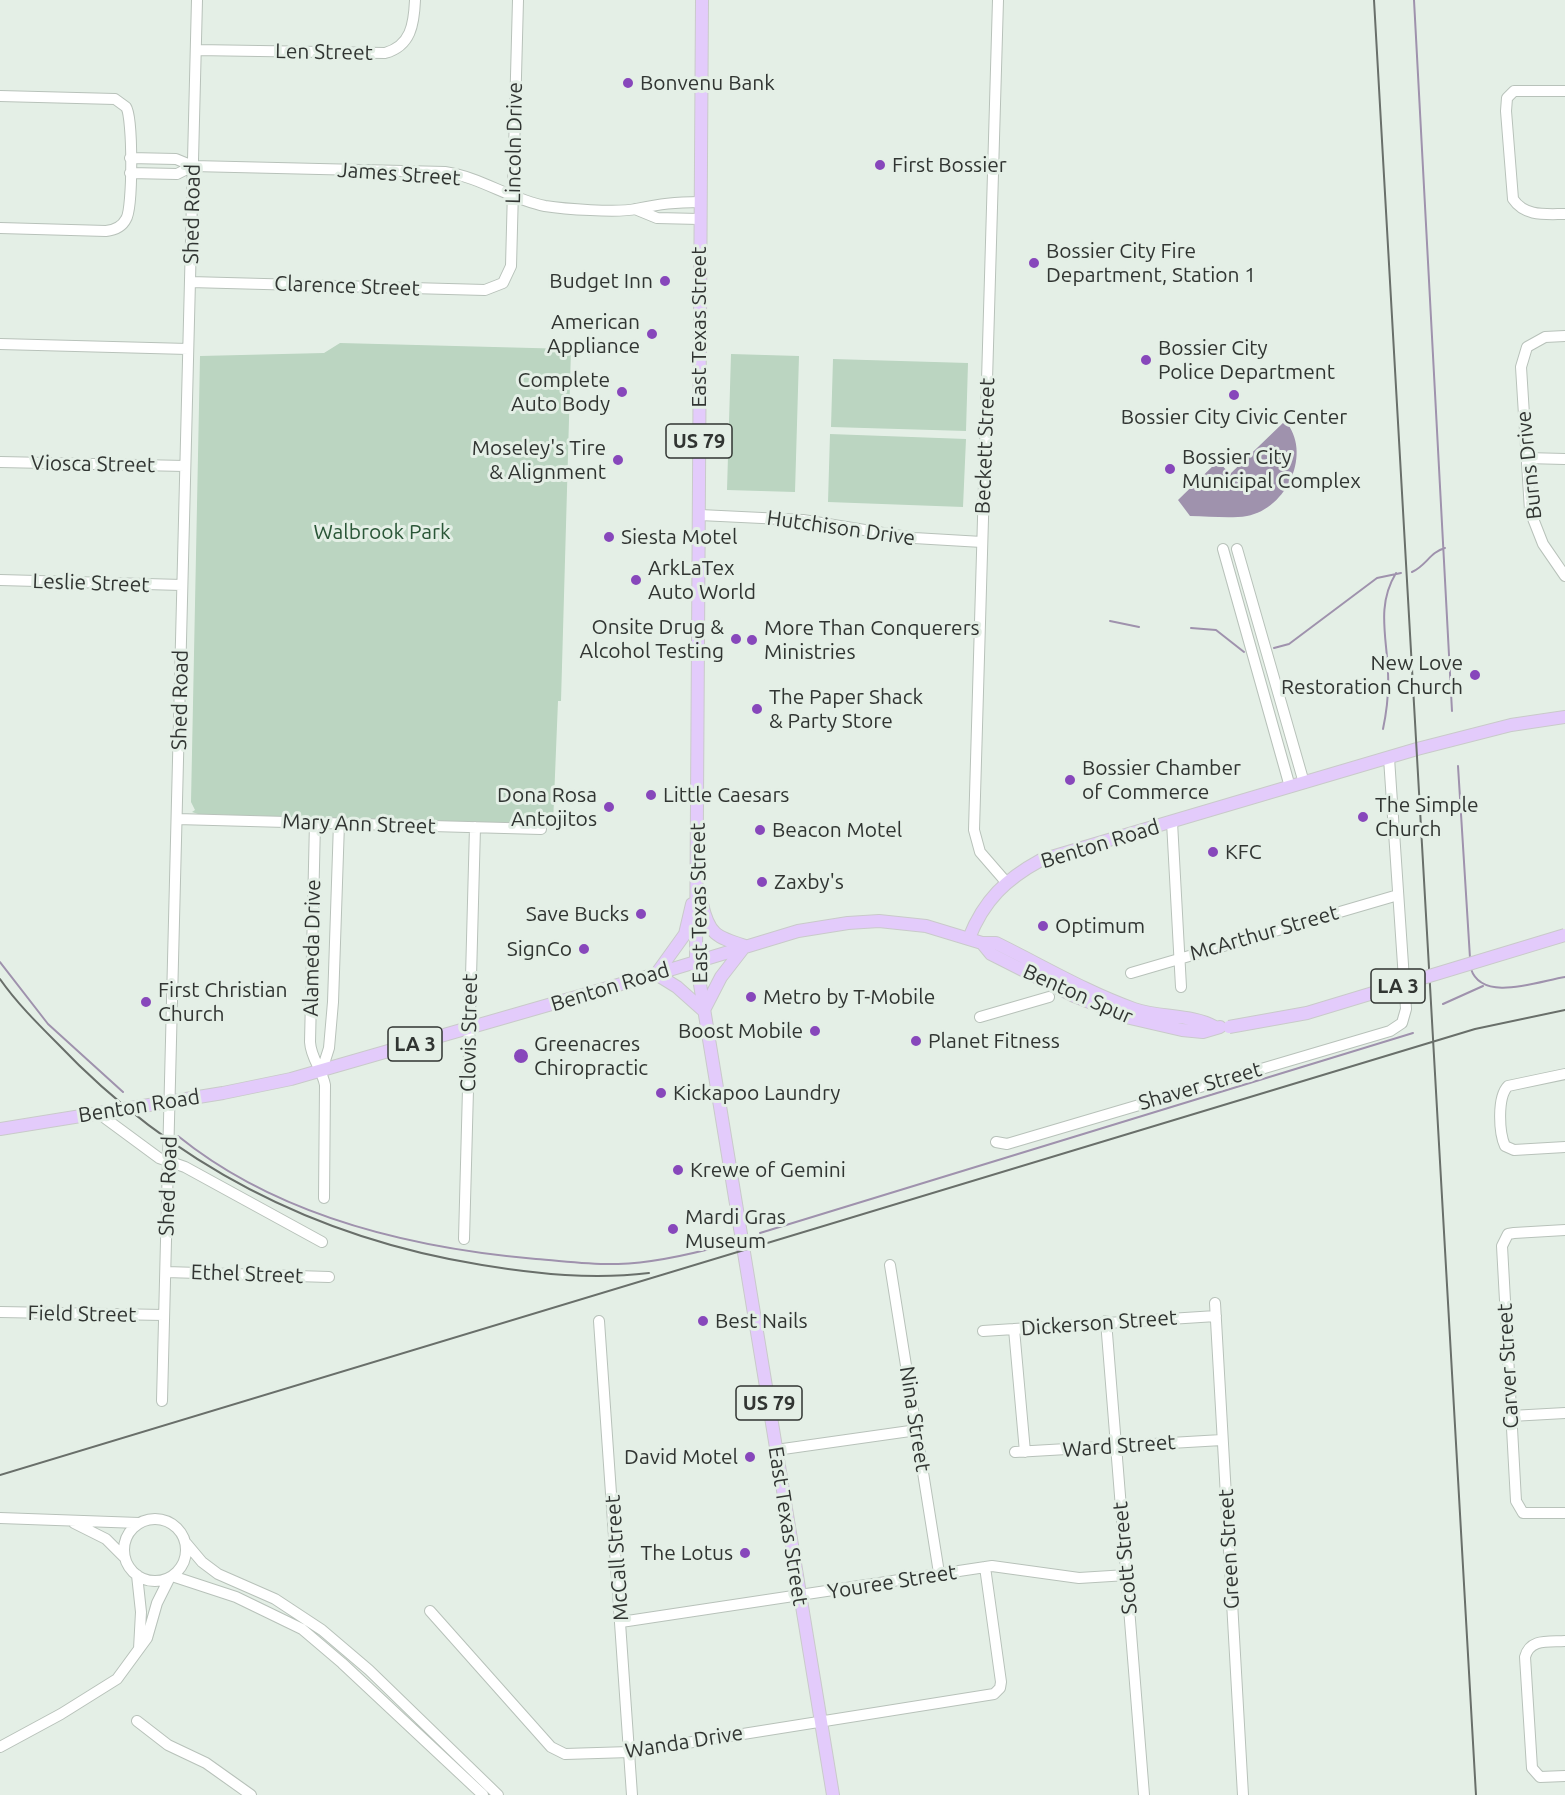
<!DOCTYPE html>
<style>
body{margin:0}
canvas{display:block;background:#e4efe6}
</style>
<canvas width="1565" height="1795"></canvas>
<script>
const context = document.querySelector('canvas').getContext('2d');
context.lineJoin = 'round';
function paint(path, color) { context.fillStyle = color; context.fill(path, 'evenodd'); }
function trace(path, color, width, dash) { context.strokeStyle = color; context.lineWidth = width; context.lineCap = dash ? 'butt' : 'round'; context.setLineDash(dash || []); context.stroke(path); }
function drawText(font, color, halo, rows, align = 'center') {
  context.font = font + ' Ubuntu,sans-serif'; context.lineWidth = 6; context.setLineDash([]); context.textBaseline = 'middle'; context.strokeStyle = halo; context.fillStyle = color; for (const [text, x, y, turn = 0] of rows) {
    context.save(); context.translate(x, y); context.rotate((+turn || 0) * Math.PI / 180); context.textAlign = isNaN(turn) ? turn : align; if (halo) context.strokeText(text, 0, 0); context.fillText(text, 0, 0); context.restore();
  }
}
const green = new Path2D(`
 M340 343 571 349 561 701H558L553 824 198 814 192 812 195 810 191 802 200 356 324 353Z
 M731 354 799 356 795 492 727 490Z
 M833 359 968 363 966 431 831 427Z
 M830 434 966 439 963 507 828 502Z`);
const water = new Path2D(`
 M1285 421C1313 452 1287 509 1247 516 1229 519 1209 516 1190 516L1178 500 1218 461 1230 474Z`);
const stream = new Path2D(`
 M1414 0 1452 711
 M1412 572C1426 566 1430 552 1445 548
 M1110 621 1139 627
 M1191 628 1216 630 1244 652
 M1274 648 1289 644 1377 578 1401 573
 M1383 729C1387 710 1389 693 1388 673 1387 637 1376 606 1396 573
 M1458 766 1470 958
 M0 962 48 1024 123 1092
 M1471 969C1482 1003 1539 981 1565 977
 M1443 1004 1483 986
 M178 1136C278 1217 410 1248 536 1259 563 1261 591 1265 618 1264 652 1263 688 1255 721 1246
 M760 1233 1413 1033`);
const minor = new Path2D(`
 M998 0 974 830 980 852 1006 882
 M196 50 385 53C411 46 414 24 415 0
 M1565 91H1514L1507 98 1506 111 1513 199C1525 217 1546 214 1565 214
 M0 96 115 99 126 107C133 117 133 209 126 219 122 227 115 230 106 231L0 228
 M130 158 176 159 193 166 445 172C480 177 510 199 545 206 564 209 617 213 636 209 661 204 674 202 700 202
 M130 173 177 174 193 166
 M635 209 657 218 699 219
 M190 282 485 290 503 283 511 266 518 0
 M1565 336 1545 337 1527 347 1521 367 1530 511 1543 544 1565 576
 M0 344 188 349
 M1526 458 1565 459
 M0 462 185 466
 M700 515 803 520 914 538 982 542
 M1223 549 1290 787
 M1237 549 1304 783
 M0 580 182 585
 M177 819 541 829
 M315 822 310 1042C311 1059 322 1069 325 1085L324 1198
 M1172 822 1181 987
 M1131 973 1398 895
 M980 1017 1049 997
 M322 1070 329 1048 333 1002 339 823
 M1565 1074 1508 1086C1497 1097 1499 1133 1505 1146L1514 1150 1565 1147
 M98 1113 159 1158 185 1167 322 1242
 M996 1142 1007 1144 1390 1031 1402 1023 1406 1009 1389 758
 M1565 1230 1514 1233 1508 1234 1502 1246 1516 1501 1523 1513H1565
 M464 1239 475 827
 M890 1265 939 1573
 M166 1272 329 1277
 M1215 1303 1243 1795
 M0 1312 164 1315
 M599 1321 632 1795
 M1106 1321 1144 1795
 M1014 1329 1025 1452
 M983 1331 1216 1316
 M162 1401 197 0
 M1511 1416 1565 1413
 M776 1450 917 1430
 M1015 1452 1222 1440
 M0 1518 139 1523
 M124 1550a31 31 0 1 1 62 0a31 31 0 1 1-62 0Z
 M74 1523 106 1539 125 1558
 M186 1543 202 1562 218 1574 275 1599 322 1630 369 1670 498 1795
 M137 1575 141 1612 139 1649
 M172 1576 236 1597 302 1629 342 1663 483 1795
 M430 1611 551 1747 565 1754 630 1752 994 1694 1000 1688 1001 1682 985 1567
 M621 1622 992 1566 1079 1578 1127 1575
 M1565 1641C1549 1642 1530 1638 1525 1657L1532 1768 1540 1777 1565 1776
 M137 1721 168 1745 206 1763 251 1795
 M0 1747 61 1714 117 1679 147 1638 157 1603 169 1579`);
const major = new Path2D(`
 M702 0 696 960 833 1795
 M702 904C709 935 717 937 745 946
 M969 938C984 900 1006 879 1041 860L1417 749 1511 725 1565 717
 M982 943 991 954 1074 996 1130 1018 1182 1030 1203 1032 1220 1027
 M657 973 685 934 692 904
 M656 974 677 987 704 1011
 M704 1010 721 977 745 946
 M0 1129 223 1093 291 1079 656 974 798 931 848 923 879 921 926 926 982 943H996C1041 965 1086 992 1134 1009 1160 1018 1192 1014 1215 1027`);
const rail = new Path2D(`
 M1374 0 1476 1795
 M0 979C16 1002 37 1023 57 1043 174 1166 315 1238 482 1265 537 1274 593 1280 649 1273
 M0 1475 1475 1029 1565 1010`);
const majorBridge = new Path2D(`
 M1229 1027 1307 1013 1565 935`);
const markers = [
 [628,83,6,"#8747bb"],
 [880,165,6,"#8747bb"],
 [1034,263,6,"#8747bb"],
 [665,281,6,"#8747bb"],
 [652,334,6,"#8747bb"],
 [1146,360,6,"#8747bb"],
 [622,392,6,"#8747bb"],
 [1234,395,6,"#8747bb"],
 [618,460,6,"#8747bb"],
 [1170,469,6,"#8747bb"],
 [609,537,6,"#8747bb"],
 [636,580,6,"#8747bb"],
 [736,639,6,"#8747bb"],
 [752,640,6,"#8747bb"],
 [1475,675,6,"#8747bb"],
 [757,709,6,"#8747bb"],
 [1070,780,6,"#8747bb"],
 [651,795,6,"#8747bb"],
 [609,807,6,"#8747bb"],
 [1363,817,6,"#8747bb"],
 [760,830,6,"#8747bb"],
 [1213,852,6,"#8747bb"],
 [762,882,6,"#8747bb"],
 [641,914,6,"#8747bb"],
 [1043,926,6,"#8747bb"],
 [584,949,6,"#8747bb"],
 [751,997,6,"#8747bb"],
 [146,1002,6,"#8747bb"],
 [815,1031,6,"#8747bb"],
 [916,1041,6,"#8747bb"],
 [521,1056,8,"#8747bb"],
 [661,1093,6,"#8747bb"],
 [678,1170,6,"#8747bb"],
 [673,1229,6,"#8747bb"],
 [703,1321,6,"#8747bb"],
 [750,1457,6,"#8747bb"],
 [745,1553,6,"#8747bb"]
];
const shields = [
 [699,441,66],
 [1398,986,54],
 [415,1044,54],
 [769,1403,66]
];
const shieldNames = [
 ["US 79",699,441],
 ["LA 3",1398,986],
 ["LA 3",415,1044],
 ["US 79",769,1403]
];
const streetNames = [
 ["Len Street",324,52,1],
 ["Lincoln Drive",514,143,-89],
 ["James Street",399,174,4],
 ["Shed Road",192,214,-89],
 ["Clarence Street",347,286,2],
 ["East Texas Street",699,327,-90],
 ["Beckett Street",985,446,-88],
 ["Viosca Street",93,464,1],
 ["Burns Drive",1529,465,-96],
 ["Hutchison Drive",841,528,8],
 ["Leslie Street",91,583,2],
 ["Shed Road",180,700,-89],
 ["Mary Ann Street",359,824,2],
 ["Benton Road",1100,844,-17],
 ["East Texas Street",699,903,-91],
 ["McArthur Street",1264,933,-16],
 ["Alameda Drive",312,948,-89],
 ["Benton Road",610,987,-17],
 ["Benton Spur",1078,994,24],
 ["Clovis Street",469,1033,-89],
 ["Shaver Street",1200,1086,-16],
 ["Benton Road",139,1106,-9],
 ["Shed Road",168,1186,-88],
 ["Ethel Street",247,1274,2],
 ["Field Street",82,1314,1],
 ["Dickerson Street",1099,1323,-4],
 ["Carver Street",1508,1366,-93],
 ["Nina Street",915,1419,81],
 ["Ward Street",1119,1446,-4],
 ["East Texas Street",788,1526,81],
 ["Green Street",1229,1549,-93],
 ["McCall Street",617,1558,-94],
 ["Scott Street",1125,1558,-95],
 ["Youree Street",892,1582,-9],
 ["Wanda Drive",684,1742,-9]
];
const poiNames = [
 ["Bonvenu Bank",640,83],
 ["First Bossier",892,165],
 ["Bossier City Fire",1046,251],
 ["Department, Station 1",1046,275],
 ["Budget Inn",653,281,"right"],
 ["American",640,322,"right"],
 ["Appliance",640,346,"right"],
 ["Bossier City",1158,348],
 ["Police Department",1158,372],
 ["Complete",610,380,"right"],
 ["Auto Body",610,404,"right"],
 ["Bossier City Civic Center",1234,417,"center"],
 ["Moseley's Tire",606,448,"right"],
 ["& Alignment",606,472,"right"],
 ["Bossier City",1182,457],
 ["Municipal Complex",1182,481],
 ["Siesta Motel",621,537],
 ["ArkLaTex",648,568],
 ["Auto World",648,592],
 ["Onsite Drug &",724,627,"right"],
 ["Alcohol Testing",724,651,"right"],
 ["More Than Conquerers",764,628],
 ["Ministries",764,652],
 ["New Love",1463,663,"right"],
 ["Restoration Church",1463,687,"right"],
 ["The Paper Shack",769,697],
 ["& Party Store",769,721],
 ["Bossier Chamber",1082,768],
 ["of Commerce",1082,792],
 ["Dona Rosa",597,795,"right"],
 ["Antojitos",597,819,"right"],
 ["Little Caesars",663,795],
 ["The Simple",1375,805],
 ["Church",1375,829],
 ["Beacon Motel",772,830],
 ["KFC",1225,852],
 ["Zaxby's",774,882],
 ["Save Bucks",629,914,"right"],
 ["Optimum",1055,926],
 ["SignCo",572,949,"right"],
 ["First Christian",158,990],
 ["Church",158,1014],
 ["Metro by T-Mobile",763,997],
 ["Boost Mobile",803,1031,"right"],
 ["Planet Fitness",928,1041],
 ["Greenacres",534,1044],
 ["Chiropractic",534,1068],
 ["Kickapoo Laundry",673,1093],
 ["Krewe of Gemini",690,1170],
 ["Mardi Gras",685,1217],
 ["Museum",685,1241],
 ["Best Nails",715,1321],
 ["David Motel",738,1457,"right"],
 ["The Lotus",733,1553,"right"]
];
const parkNames = [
 ["Walbrook Park",382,532]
];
paint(green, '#bbd5c1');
paint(water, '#9f92ad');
trace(stream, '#9f92ad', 2);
trace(minor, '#b8c2ba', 12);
trace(major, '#c9caca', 14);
trace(minor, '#fff', 10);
trace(major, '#e3cbfb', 12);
trace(rail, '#696f6a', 2);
trace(majorBridge, '#c9caca', 14, []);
trace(majorBridge, '#e3cbfb', 12);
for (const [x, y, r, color] of markers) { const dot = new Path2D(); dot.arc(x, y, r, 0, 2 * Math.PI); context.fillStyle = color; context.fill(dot); trace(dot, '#e4efe6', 2); }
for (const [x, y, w] of shields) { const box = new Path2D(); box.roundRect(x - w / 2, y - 17, w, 34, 4.5); context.fillStyle = '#e4efe6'; context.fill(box); trace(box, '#313532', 1.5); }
drawText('bold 20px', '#313532', null, shieldNames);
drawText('21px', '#313532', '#e4efe6', streetNames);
drawText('21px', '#313532', '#e4efe6', poiNames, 'left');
drawText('21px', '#2a5637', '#e4efe6', parkNames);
</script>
